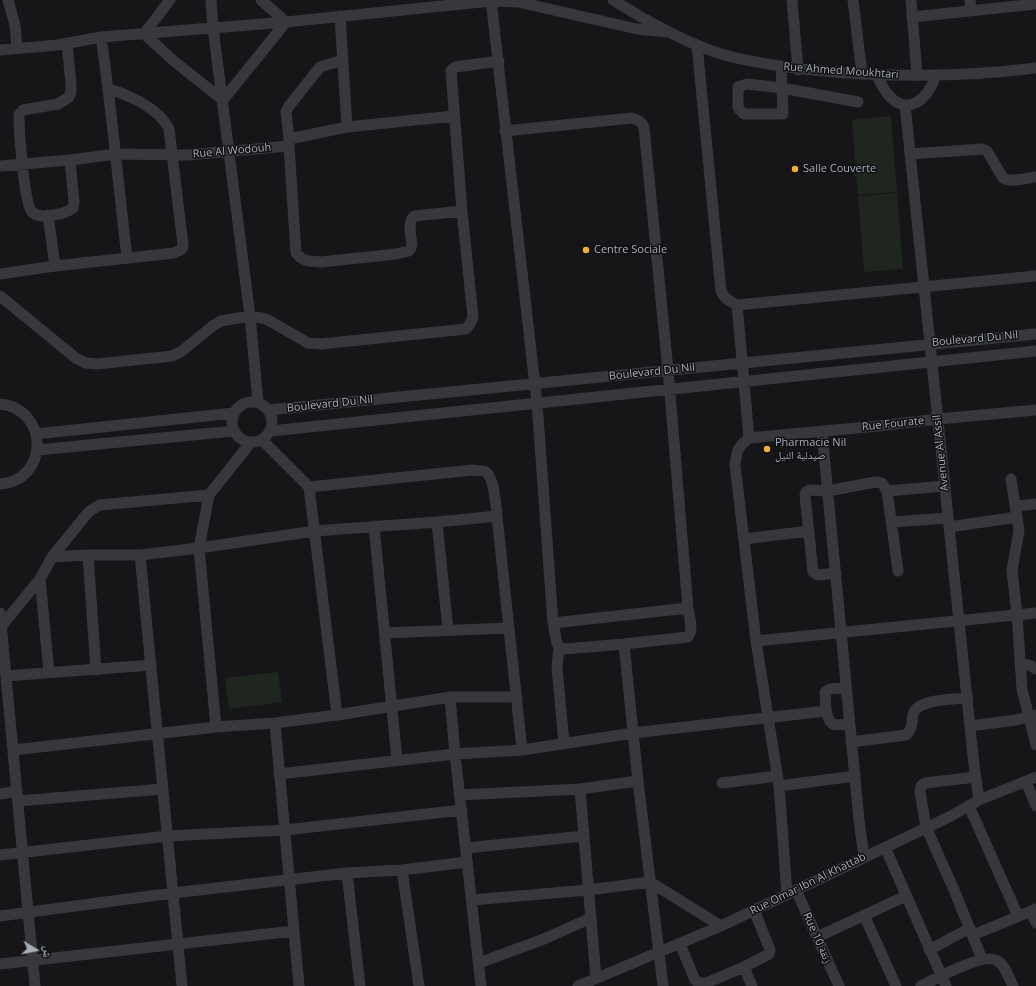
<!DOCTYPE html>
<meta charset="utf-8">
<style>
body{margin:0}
#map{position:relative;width:1036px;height:986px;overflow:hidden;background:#161618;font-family:"Open Sans","Noto Naskh Arabic",sans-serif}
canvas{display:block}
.north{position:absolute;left:16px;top:930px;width:40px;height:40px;-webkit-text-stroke:3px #111113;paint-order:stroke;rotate:100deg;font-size:11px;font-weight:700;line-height:16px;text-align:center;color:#a8adb8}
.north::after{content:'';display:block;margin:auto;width:14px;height:18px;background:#a8adb8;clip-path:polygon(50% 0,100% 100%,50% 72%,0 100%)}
</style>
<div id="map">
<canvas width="1036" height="986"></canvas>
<div class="north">ش</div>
</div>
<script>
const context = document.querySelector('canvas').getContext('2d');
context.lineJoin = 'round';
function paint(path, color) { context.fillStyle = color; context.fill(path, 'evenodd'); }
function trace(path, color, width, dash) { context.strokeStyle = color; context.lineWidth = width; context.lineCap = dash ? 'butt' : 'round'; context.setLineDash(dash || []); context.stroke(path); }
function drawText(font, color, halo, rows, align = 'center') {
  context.font = font + ' "Open Sans","Noto Naskh Arabic",sans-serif'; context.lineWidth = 3; context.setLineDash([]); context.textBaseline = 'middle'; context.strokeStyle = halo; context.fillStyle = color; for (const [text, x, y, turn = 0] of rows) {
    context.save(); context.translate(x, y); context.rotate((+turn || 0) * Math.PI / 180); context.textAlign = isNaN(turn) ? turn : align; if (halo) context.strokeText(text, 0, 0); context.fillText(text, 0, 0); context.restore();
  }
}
const green = new Path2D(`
 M891 116 897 192 858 195 852 120Z
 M897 193 903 269 864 272 858 196Z
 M278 672 282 702 229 709 225 678Z`);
const minor = new Path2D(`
 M8 0 15 25 17 48
 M211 0 213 28 250 316 258 402
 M491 0 537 403 553 623 557 643 559 647 564 649 624 644 688 637C694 629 689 617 688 608L668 370 644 127C641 121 638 120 632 118L505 131
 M613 0C622 6 632 11 641 17 670 33 700 49 732 57 770 66 807 70 846 73 909 77 973 76 1036 68
 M792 0 798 70
 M853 0 862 74
 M911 0 917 75
 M970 0 971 10
 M340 16 347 127
 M912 17 1036 4
 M144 34 175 62 223 100 286 22 261 0
 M144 34 170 0
 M101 37C112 110 118 184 127 257
 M67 43 71 85V92L69 97 58 104 23 110 19 115C19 130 24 204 32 212 40 220 65 214 73 208L74 202 70 160
 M697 45 721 291C724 299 730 301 737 305L1036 276
 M0 50 58 45 101 37 286 22 491 1 518 2 637 29 667 32
 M781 67 783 114H744L738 108V87L747 84 782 88 858 102
 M877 74C891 114 922 116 936 75
 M905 105 974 765 979 800
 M289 139 286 112 289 106 320 67 343 60
 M289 146 296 253 301 258 308 261 321 262 396 254 409 251 411 248 412 244C411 236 407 223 414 216L462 211
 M910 154 982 149 987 151 1003 178C1012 183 1026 178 1036 177
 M0 166 70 160 116 154 187 155 289 146V139L347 127 454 116
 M48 215 55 266
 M0 274 55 266 174 253 182 249 183 245 169 129C159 108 129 95 109 89
 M0 296 77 359 86 363 97 364 172 356 182 351 214 325 221 321 250 316 262 318 268 320 308 343 321 344 466 329 470 324 473 317 462 211 451 71 455 67 499 61
 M737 305 749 438
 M232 422a20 20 0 1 1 40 0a20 20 0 1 1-40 0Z
 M0 404C50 409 49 481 0 484
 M268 410 1036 334
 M271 431 1036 351
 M822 432 859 820 864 857
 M36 434 234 413
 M749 438C737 448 737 450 735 465L756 641 779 786 782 825 787 895
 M749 438 878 426 938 419 1036 410
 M262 440 309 487 337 715
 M37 450 234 431
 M1011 479 1019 531 1012 570 1017 615 1022 689 1036 745
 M309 487 473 470C477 471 482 470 486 472 494 478 496 506 497 516L522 750
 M887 491 945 486
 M1016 506 1036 504
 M437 522 448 630
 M892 522 948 518
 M374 526 397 760
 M949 527 1017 517
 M744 539 809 531
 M88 555 96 670
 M140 555 182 986
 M52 557 88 555H140L199 548 315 531 437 522 497 516
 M836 573 818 575 813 572 805 495 806 492 809 490 828 491 875 482 882 483 887 491 898 571
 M40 579 49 672
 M0 613 35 986
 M553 623 688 608
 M0 628 40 579 52 557 86 515 91 510 100 505 209 495
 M385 633 509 628
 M756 641 1036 613
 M624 644 638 781 663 986
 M559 647 557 667 564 744
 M1020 663 1029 665 1036 669
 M6 676 151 665
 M450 697 455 754 481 986
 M826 711 825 692 830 689 846 688
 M275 723 299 986
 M970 726 1016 720 1036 715
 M216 727 199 548 209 495 251 442
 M851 742 906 735C915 726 910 721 914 712 921 699 955 699 968 698
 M13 750 216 727 275 723 337 715 450 697H517
 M279 774 455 754 522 750 633 733 826 711C831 728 833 725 850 724
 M976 777 925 783 921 786 920 792 926 827 954 890 982 959
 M1026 782 1036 806
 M722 783 777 776
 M779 786 855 776
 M580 789 596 978
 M0 794 17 791
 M460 795 580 789 638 781
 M18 801 163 789
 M969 806 1018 916
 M885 847 946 986
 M466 848 584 836
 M0 855 168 836 285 830 462 810
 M402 870 419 986
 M347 873 360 986
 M796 890 839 986
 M472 900 588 890 650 882 721 926
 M1031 911 1036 923
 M864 915 896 986
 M0 916 173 893 347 873 402 870 467 862
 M973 935 1036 909
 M817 937 906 896
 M680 944 695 980 699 983H706L744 967 769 954 770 950 754 910
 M929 950 970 928
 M479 963 544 939 591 918
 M0 964 294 931
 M744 967 752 986
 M578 986 721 926 951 816 979 800 1036 777
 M921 986C935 979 983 953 996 960 1005 964 1009 978 1013 986`);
const markers = [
 [795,169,4,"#f2b134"],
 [586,250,4,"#f2b134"],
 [767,449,4,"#f2b134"]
];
const streetNames = [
 ["Rue Ahmed Moukhtari",841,71,4],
 ["Rue Al Wodouh",232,151,-5],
 ["Boulevard Du Nil",975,339,-5],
 ["Boulevard Du Nil",652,372,-6],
 ["Boulevard Du Nil",330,404,-6],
 ["Rue Fourate",893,424,-6],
 ["Avenue Al Assil",941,453,-96],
 ["Rue Omar Ibn Al Khattab",808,884,-26],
 ["Rue 10 زنقة",817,938,66]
];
const poiNames = [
 ["Salle Couverte",803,169],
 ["Centre Sociale",594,250],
 ["Pharmacie Nil",775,443],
 ["صيدلية النيل",775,456]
];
paint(green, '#1e261f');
trace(minor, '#37383d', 11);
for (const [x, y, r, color] of markers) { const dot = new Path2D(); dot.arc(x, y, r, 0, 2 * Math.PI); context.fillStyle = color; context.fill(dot); trace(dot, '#111113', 1.5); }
drawText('11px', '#a8adb8', '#111113', streetNames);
drawText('11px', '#a8adb8', '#111113', poiNames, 'left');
</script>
